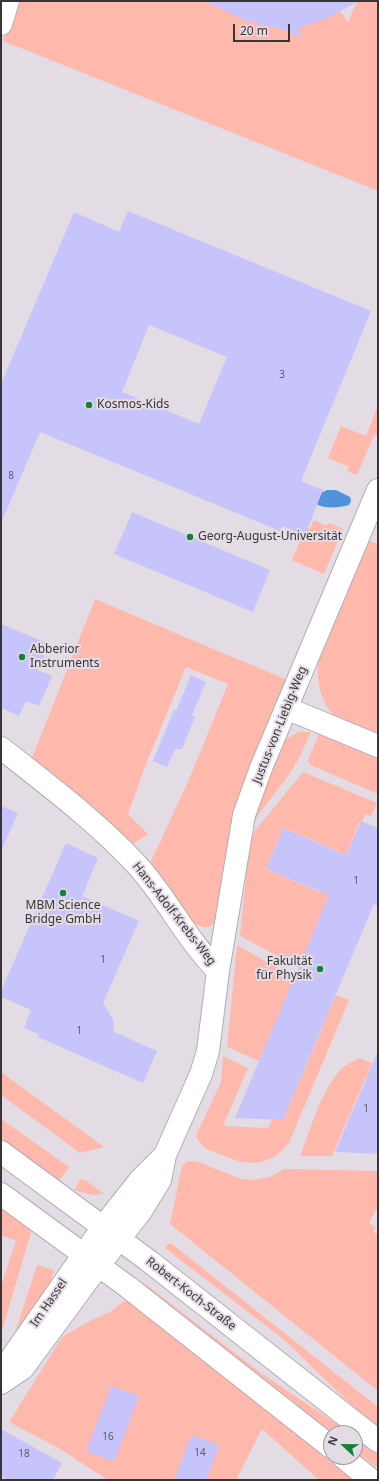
<!DOCTYPE html>
<meta charset="utf-8">
<style>
body{margin:0}
#map{position:relative;width:379px;height:1481px;overflow:hidden;background:#e4dce5;font-family:"Noto Sans",sans-serif}
canvas{display:block}
.frame{position:absolute;inset:0;border:2px solid #383538;pointer-events:none}
.north{position:absolute;left:323px;top:1425px;width:40px;height:40px;box-sizing:border-box;background:#e4dce5;border:1px solid #9f99a0;border-radius:50%;rotate:292deg;font-size:11px;font-weight:700;line-height:16px;text-align:center;color:#383538}
.north::after{content:'';display:block;margin:auto;width:14px;height:18px;background:#0f8139;clip-path:polygon(50% 0,100% 100%,50% 72%,0 100%)}
.scale{position:absolute;left:233px;top:24px;width:57px;height:18px;box-sizing:border-box;border:2px solid #383538;border-top:0;padding-left:5px;font-size:12px;line-height:14px;white-space:nowrap;color:#383538;-webkit-text-stroke:3px #e4dce5;paint-order:stroke}
</style>
<div id="map">
<canvas width="379" height="1481"></canvas>
<div class="frame"></div>
<div class="north">N</div>
<div class="scale">20 m</div>
</div>
<script>
const context = document.querySelector('canvas').getContext('2d');
context.lineJoin = 'round';
function paint(path, color) { context.fillStyle = color; context.fill(path, 'evenodd'); }
function trace(path, color, width, dash) { context.strokeStyle = color; context.lineWidth = width; context.lineCap = dash ? 'butt' : 'round'; context.setLineDash(dash || []); context.stroke(path); }
function drawText(font, color, halo, rows, align = 'center') {
  context.font = font + ' "Noto Sans",sans-serif'; context.lineWidth = 4; context.setLineDash([]); context.textBaseline = 'middle'; context.strokeStyle = halo; context.fillStyle = color; for (const [text, x, y, turn = 0] of rows) {
    context.save(); context.translate(x, y); context.rotate((+turn || 0) * Math.PI / 180); context.textAlign = isNaN(turn) ? turn : align; if (halo) context.strokeText(text, 0, 0); context.fillText(text, 0, 0); context.restore();
  }
}
const green = new Path2D(`
 M13 1H213L242 19 264 26 275 27 301 37 298 26 340 11 348 22 357 1H378V191L3 41Z
 M377 408 378 436 374 435 357 475 347 471 349 467 328 458 341 426 366 436Z
 M314 520 327 526 329 523 343 529 324 574 292 560 306 527 310 529Z
 M367 540 378 544V727L374 736C365 732 354 729 345 724 320 710 314 678 320 652Z
 M95 599 287 680C253 758 224 831 218 916 213 931 200 930 190 919L152 866 151 861 188 782 228 684 186 667 146 764 128 814 148 834 132 845 32 758Z
 M299 732H311C304 747 298 763 288 776 275 794 260 810 250 829H248L284 740Z
 M319 734 335 738 378 757V794L310 765 308 760Z
 M303 772 377 803 371 816 365 814 362 822 360 821 342 865 333 861 338 851 283 828 266 869 320 892 333 886 299 967 240 936 249 846 254 832Z
 M237 945 295 978 259 1061 227 1047Z
 M336 995 349 1000 289 1143C269 1167 249 1167 222 1155 209 1150 201 1148 196 1136L221 1082 223 1056 248 1068 223 1126 268 1128 272 1120H283Z
 M360 1058 372 1063 332 1156H300C310 1131 320 1095 337 1074 343 1066 351 1062 360 1058Z
 M1 1072 104 1147 80 1153 1 1095Z
 M1 1119 69 1167 59 1181 1 1139Z
 M188 1161 199 1162 241 1179 254 1180 270 1177 284 1169 378 1171V1211L376 1210 369 1223 376 1228 373 1230 378 1235V1391L170 1224 182 1166Z
 M80 1180H85L104 1194 92 1195 74 1190Z
 M1 1206 32 1229 1 1334V1286L16 1241 1 1235Z
 M168 1244H172L378 1407V1428L360 1413 283 1339 165 1248Z
 M37 1265 54 1270 48 1289 14 1336Z
 M144 1283 261 1373 350 1433H331L142 1285Z
 M131 1301 271 1410 353 1480H319L262 1429 236 1480H108L60 1449 9 1422 62 1337 90 1321 110 1312 123 1302Z
 M355 1437 378 1455V1468L355 1452Z`);
const water = new Path2D(`
 M327 490H336L350 497 351 501 349 505C339 508 325 509 316 504L321 493Z`);
const building = new Path2D(`
 M205 1H359L327 18 299 28 301 37 275 27 264 26 242 19Z
 M128 211 371 311 301 481 323 490 305 535 282 526 280 531 40 432 1 523V384L74 212 119 232ZM149 325 227 357 199 424 122 392Z
 M132 512 270 570 253 612 114 554Z
 M1 624 49 644 38 670 52 676 39 706 26 701 19 716 1 708Z
 M191 675 206 682 192 715 195 717 182 749H175L167 767 153 761 174 710 176 711Z
 M1 806 18 813 1 851Z
 M361 821 378 828V906L374 904 283 1120 235 1118 329 895 266 869 283 828 346 855Z
 M66 843 98 858 82 896 139 921 103 1003 113 1019 114 1032 157 1051 143 1083 38 1037 39 1034 24 1028 31 1010 1 997V991Z
 M378 1051V1154L335 1152Z
 M111 1386 139 1396 114 1462 86 1451Z
 M1 1429 62 1463 53 1480H7L1 1476Z
 M191 1435 219 1445 206 1480H174Z`);
const minor = new Path2D(`
 M1 24 8 1
 M286 708 378 746
 M1 748C48 785 96 821 137 865 167 898 186 939 218 971
 M103 1227 140 1180 165 1155
 M99 1265 141 1211 160 1180 165 1155 201 1074 208 1051 218 971 244 815 261 768 378 490`);
const tertiary = new Path2D(`
 M1 1152 149 1261 378 1441
 M1 1194 128 1287 331 1447
 M1 1382 8 1363 103 1227
 M1 1383 23 1368 99 1265
 M343 1457 371 1480`);
const markers = [
 [89,405,4,"#0f8139"],
 [190,537,4,"#0f8139"],
 [22,657,4,"#0f8139"],
 [63,893,4,"#0f8139"],
 [320,969,4,"#0f8139"]
];
const numberNames = [
 ["3",282,375],
 ["8",11,476],
 ["1",356,881],
 ["1",103,960],
 ["1",79,1031],
 ["1",366,1109],
 ["16",108,1437],
 ["14",200,1453],
 ["18",24,1454]
];
const poiNames = [
 ["Kosmos-Kids",97,405],
 ["Georg-August-Universität",198,537],
 ["Abberior",30,650],
 ["Instruments",30,664],
 ["MBM Science",63,906,"center"],
 ["Bridge GmbH",63,920,"center"],
 ["Fakultät",312,962,"right"],
 ["für Physik",312,976,"right"]
];
const streetNames = [
 ["Justus-von-Liebig-Weg",280,725,-68],
 ["Hans-Adolf-Krebs-Weg",174,914,52],
 ["Robert-Koch-Straße",191,1294,38],
 ["Im Hassel",49,1303,-56]
];
paint(green, '#ffb9ac');
paint(water, '#5092db');
paint(building, '#c7c4fc');
trace(minor, '#b4acb5', 24);
trace(tertiary, '#b4acb5', 24);
trace(minor, '#fff', 22);
trace(tertiary, '#fff', 22);
for (const [x, y, r, color] of markers) { const dot = new Path2D(); dot.arc(x, y, r, 0, 2 * Math.PI); context.fillStyle = color; context.fill(dot); trace(dot, '#e4dce5', 1.5); }
drawText('10px', '#5c5969', null, numberNames);
drawText('12px', '#383538', '#e4dce5', poiNames, 'left');
drawText('12px', '#383538', '#e4dce5', streetNames);
</script>
